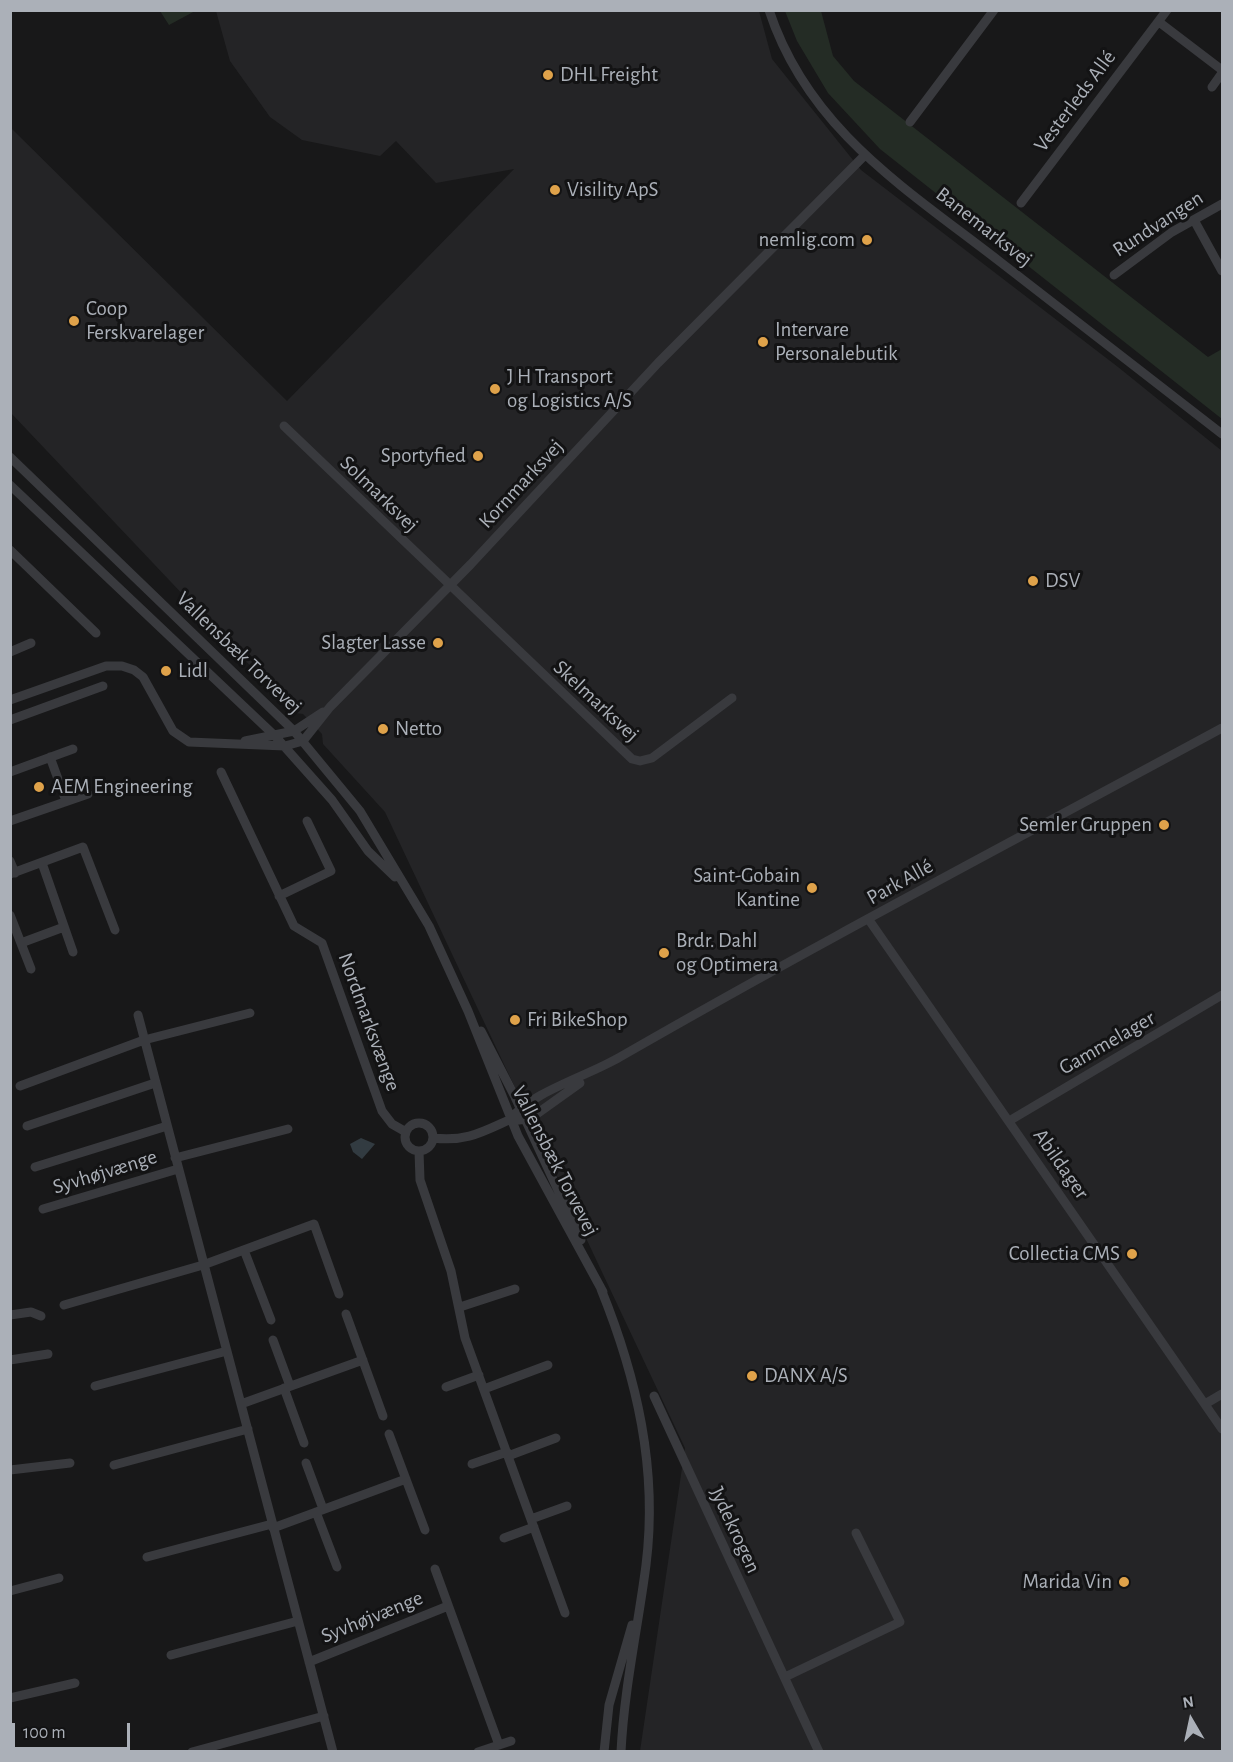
<!DOCTYPE html>
<meta charset="utf-8">
<style>
body{margin:0}
#map{position:relative;width:1233px;height:1762px;overflow:hidden;background:#181819;font-family:"Alegreya Sans",sans-serif}
canvas{display:block}
.frame{position:absolute;inset:0;border:12px solid #abb0b8;pointer-events:none}
.north{position:absolute;left:1161px;top:1690px;width:60px;height:60px;-webkit-text-stroke:4px #131314;paint-order:stroke;rotate:351deg;font-size:16px;font-weight:700;line-height:24px;text-align:center;color:#abb0b8}
.north::after{content:'';display:block;margin:auto;width:21px;height:27px;background:#abb0b8;clip-path:polygon(50% 0,100% 100%,50% 72%,0 100%)}
.scale{position:absolute;left:12px;top:1723px;width:118px;height:27px;box-sizing:border-box;border:3px solid #abb0b8;border-top:0;padding-left:8px;font-size:18px;line-height:21px;white-space:nowrap;color:#abb0b8;-webkit-text-stroke:4px #131314;paint-order:stroke}
</style>
<div id="map">
<canvas width="1233" height="1762"></canvas>
<div class="frame"></div>
<div class="north">N</div>
<div class="scale">100 m</div>
</div>
<script>
const context = document.querySelector('canvas').getContext('2d');
context.lineJoin = 'round';
function paint(path, color) { context.fillStyle = color; context.fill(path, 'evenodd'); }
function trace(path, color, width, dash) { context.strokeStyle = color; context.lineWidth = width; context.lineCap = dash ? 'butt' : 'round'; context.setLineDash(dash || []); context.stroke(path); }
function drawText(font, color, halo, rows, align = 'center') {
  context.font = font + ' "Alegreya Sans",sans-serif'; context.lineWidth = 6; context.setLineDash([]); context.textBaseline = 'middle'; context.strokeStyle = halo; context.fillStyle = color; for (const [text, x, y, turn = 0] of rows) {
    context.save(); context.translate(x, y); context.rotate((+turn || 0) * Math.PI / 180); context.textAlign = isNaN(turn) ? turn : align; if (halo) context.strokeText(text, 0, 0); context.fillText(text, 0, 0); context.restore();
  }
}
const built = new Path2D(`
 M216 11H759L772 59 861 170 1118 367 1222 451V1751H640L685 1448 385 812 323 744 322 734 303 714 295 713 11 413 10 127 287 401 514 169 436 183 396 141 380 156 302 140 270 117 230 61Z`);
const green = new Path2D(`
 M160 11H195L169 25Z
 M785 11H821L833 56 854 81 1208 357 1222 349V419L880 149 828 93 797 41Z`);
const water = new Path2D(`
 M361 1138 375 1144 362 1159 353 1152 350 1144Z`);
const minor = new Path2D(`
 M769 10C808 129 905 188 999 261 1073 319 1148 376 1222 434
 M1159 22 1222 70
 M1212 87 1222 73
 M910 122 994 10
 M1021 203 1167 10
 M1194 220 1222 271
 M1114 275 1172 232 1222 204
 M284 426 632 759 640 761 652 758 732 698
 M10 457 294 731 360 811 429 926 468 1011 518 1136 603 1292
 M10 485 275 736 332 800 368 851 395 877
 M10 550 96 633
 M10 652 31 643
 M10 700 106 666H122L134 670 143 677 173 731 189 742 285 746 303 741 330 707 471 564 658 363 864 156
 M10 720 103 686
 M245 741 294 731 323 712
 M50 757 66 801
 M10 772 73 749
 M221 772 294 926 322 943 382 1111 392 1124 406 1132
 M10 821 88 794
 M10 861 15 873
 M42 863 73 952
 M10 874 83 847 115 930
 M279 896 331 871 307 821
 M10 915 31 969
 M869 920 1222 1429
 M21 943 64 927
 M138 1015 333 1752
 M481 1031 515 1097 581 1240
 M20 1086 144 1040 250 1013
 M511 1119C529 1093 590 1075 620 1057 818 943 1021 837 1222 728
 M519 1120 531 1118 580 1083
 M1009 1121 1222 995
 M405 1137a14 14 0 1 1 28 0a14 14 0 1 1-28 0Z
 M27 1126 155 1083
 M433 1138C466 1142 482 1132 511 1119
 M419 1151 420 1180 451 1271 465 1338 565 1613
 M175 1158 288 1129
 M35 1167 167 1126
 M43 1209 178 1169
 M244 1250 271 1320
 M601 1289C637 1378 658 1469 646 1565 638 1627 624 1689 621 1752
 M64 1305 203 1265 314 1224 339 1294
 M460 1307 515 1289
 M346 1314 383 1416
 M10 1315 31 1312 41 1316
 M273 1340 290 1386
 M10 1360 48 1354
 M95 1386 227 1351
 M446 1387 479 1375
 M284 1388 304 1443
 M484 1389 548 1365
 M654 1396 819 1752
 M241 1404 363 1360
 M1205 1404 1222 1394
 M389 1434 425 1530
 M508 1456 556 1438
 M306 1463 323 1509
 M472 1464 507 1452
 M114 1465 248 1429
 M10 1470 70 1463
 M316 1512 337 1567
 M531 1519 567 1506
 M273 1528 406 1479
 M504 1538 534 1527
 M147 1557 272 1524
 M435 1569 499 1745
 M10 1591 59 1578
 M171 1655 298 1621
 M309 1662 448 1606
 M785 1677 900 1622 856 1533
 M10 1698 75 1683
 M192 1752 324 1716
 M478 1752 511 1741
 M604 1752 609 1705 632 1625`);
const markers = [
 [548,75,6,"#dfa24a"],
 [555,190,6,"#dfa24a"],
 [867,240,6,"#dfa24a"],
 [74,321,6,"#dfa24a"],
 [763,342,6,"#dfa24a"],
 [495,389,6,"#dfa24a"],
 [478,456,6,"#dfa24a"],
 [1033,581,6,"#dfa24a"],
 [438,643,6,"#dfa24a"],
 [166,671,6,"#dfa24a"],
 [383,729,6,"#dfa24a"],
 [39,787,6,"#dfa24a"],
 [1164,825,6,"#dfa24a"],
 [812,888,6,"#dfa24a"],
 [664,953,6,"#dfa24a"],
 [515,1020,6,"#dfa24a"],
 [1132,1254,6,"#dfa24a"],
 [752,1376,6,"#dfa24a"],
 [1124,1582,6,"#dfa24a"]
];
const poiNames = [
 ["DHL Freight",560,75],
 ["Visility ApS",567,190],
 ["nemlig.com",855,240,"right"],
 ["Coop",86,309],
 ["Ferskvarelager",86,333],
 ["Intervare",775,330],
 ["Personalebutik",775,354],
 ["J H Transport",507,377],
 ["og Logistics A/S",507,401],
 ["Sportyfied",466,456,"right"],
 ["DSV",1045,581],
 ["Slagter Lasse",426,643,"right"],
 ["Lidl",178,671],
 ["Netto",395,729],
 ["AEM Engineering",51,787],
 ["Semler Gruppen",1152,825,"right"],
 ["Saint-Gobain",800,876,"right"],
 ["Kantine",800,900,"right"],
 ["Brdr. Dahl",676,941],
 ["og Optimera",676,965],
 ["Fri BikeShop",527,1020],
 ["Collectia CMS",1120,1254,"right"],
 ["DANX A/S",764,1376],
 ["Marida Vin",1112,1582,"right"]
];
const streetNames = [
 ["Vesterleds Allé",1075,101,-53],
 ["Rundvangen",1158,224,-33],
 ["Banemarksvej",984,227,38],
 ["Kornmarksvej",521,484,-47],
 ["Solmarksvej",379,494,44],
 ["Vallensbæk Torvevej",239,653,44],
 ["Skelmarksvej",596,701,43],
 ["Park Allé",900,882,-29],
 ["Nordmarksvænge",369,1022,70],
 ["Gammelager",1107,1043,-30],
 ["Vallensbæk Torvevej",555,1161,63],
 ["Abildager",1061,1164,55],
 ["Syvhøjvænge",105,1172,-17],
 ["Jydekrogen",735,1530,65],
 ["Syvhøjvænge",372,1617,-22]
];
paint(built, '#242426');
paint(green, '#242c25');
paint(water, '#323b41');
trace(minor, '#393a3e', 9);
for (const [x, y, r, color] of markers) { const dot = new Path2D(); dot.arc(x, y, r, 0, 2 * Math.PI); context.fillStyle = color; context.fill(dot); trace(dot, '#131314', 2); }
drawText('21px', '#abb0b8', '#131314', poiNames, 'left');
drawText('21px', '#abb0b8', '#131314', streetNames);
</script>
